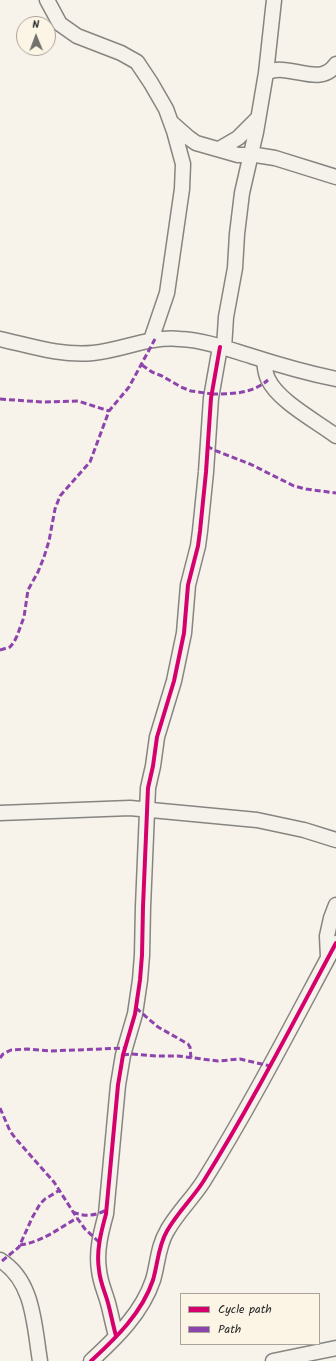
<!DOCTYPE html>
<style>
body{margin:0}
#map{position:relative;width:336px;height:1361px;overflow:hidden;background:#f7f3ea;font-family:Kalam,sans-serif}
canvas{display:block}
.legend{position:absolute;left:180px;top:1293px;width:140px;height:52px;box-sizing:border-box;background:#fcf5e5;border:1px solid #a8a49b;margin:0;padding:5px 7px;list-style:none;font-size:12px;color:#2b2b2b}
.legend li{display:flex;align-items:center;gap:8px;height:20px}
.legend b{width:20px;border:1px solid #a8a49b}
.north{position:absolute;left:16px;top:16px;width:40px;height:40px;box-sizing:border-box;background:#fcf5e5;border:1px solid #a8a49b;border-radius:50%;rotate:359deg;font-size:11px;font-weight:700;line-height:16px;text-align:center;color:#2b2b2b}
.north::after{content:'';display:block;margin:auto;width:14px;height:18px;background:#72716e;clip-path:polygon(50% 0,100% 100%,50% 72%,0 100%)}
</style>
<div id="map">
<canvas width="336" height="1361"></canvas>
<ul class="legend">
<li><b style="height:5px;background:#d6006c"></b>Cycle path</li>
<li><b style="height:5px;background:#8e44ad"></b>Path</li>
</ul>
<div class="north">N</div>
</div>
<script>
const context = document.querySelector('canvas').getContext('2d');
context.lineJoin = 'round';
function trace(path, color, width, dash) { context.strokeStyle = color; context.lineWidth = width; context.lineCap = dash ? 'butt' : 'round'; context.setLineDash(dash || []); context.stroke(path); }
const minor = new Path2D(`
 M47 0 60 24 77 36 121 53 137 62 151 83 166 109 174 131 183 164 182 189 167 293 151 340
 M266 73C289 61 320 89 336 64
 M172 123 189 138 196 143 238 155H256L275 158 336 177
 M219 149 238 138 258 118
 M0 339C31 346 61 356 93 353 123 350 149 336 180 339 204 340 228 349 251 356 279 365 307 373 336 379
 M224 348 226 317 235 268 237 234 242 193 256 132 266 73 274 0
 M264 361C265 367 265 373 268 379 278 401 316 421 336 436
 M0 813 130 808 257 820 304 830 336 840
 M328 957 327 936 331 918 336 905
 M0 1260C34 1281 34 1325 40 1361
 M116 1336C113 1325 111 1314 108 1303 105 1292 100 1282 99 1270 96 1251 101 1232 106 1214L118 1085 123 1055 135 1014 140 980 142 955 143 907 148 788 153 766 157 737 174 681 184 633 188 585 198 546 200 531 206 472 211 398 220 347
 M91 1361C116 1338 142 1313 153 1280 158 1263 158 1246 167 1231 177 1213 192 1199 203 1182 251 1105 293 1023 336 943
 M273 1361 336 1348`);
const quiet = new Path2D(`
 M142 365 152 372 162 376 181 387 191 391 212 394
 M212 394C232 394 252 394 268 380
 M0 399 42 402 78 401 109 411
 M207 446 214 450 250 464 294 486 306 489 336 493
 M0 650 10 647 14 642 17 636 24 617 28 590 38 572 44 557 49 541 55 509 60 496 90 462 109 411 129 387 155 339
 M136 1008 158 1027 188 1044 190 1047 191 1058
 M123 1055 131 1054 157 1056H178L218 1061 240 1059 270 1066
 M0 1058 3 1054 11 1050 27 1049 50 1051 125 1048
 M0 1108 10 1131 16 1139 54 1182 77 1218 85 1229 100 1243
 M73 1212C84 1217 96 1216 106 1210
 M20 1245C42 1242 58 1229 77 1218
 M2 1261 19 1247 32 1218 40 1204 45 1199 60 1190`);
const cycleway = new Path2D(`
 M116 1336C113 1325 111 1314 108 1303 105 1292 100 1282 99 1270 96 1251 101 1232 106 1214L118 1085 123 1055 135 1014 140 980 142 955 143 907 148 788 153 766 157 737 174 681 184 633 188 585 198 546 200 531 206 472 211 398 220 347
 M91 1361C116 1338 142 1313 153 1280 158 1263 158 1246 167 1231 177 1213 192 1199 203 1182 251 1105 293 1023 336 943`);
trace(minor, '#878581', 17);
trace(minor, '#f5f2ec', 14);
trace(quiet, '#8e44ad', 3, [6, 3]);
trace(cycleway, '#d6006c', 4);
</script>
